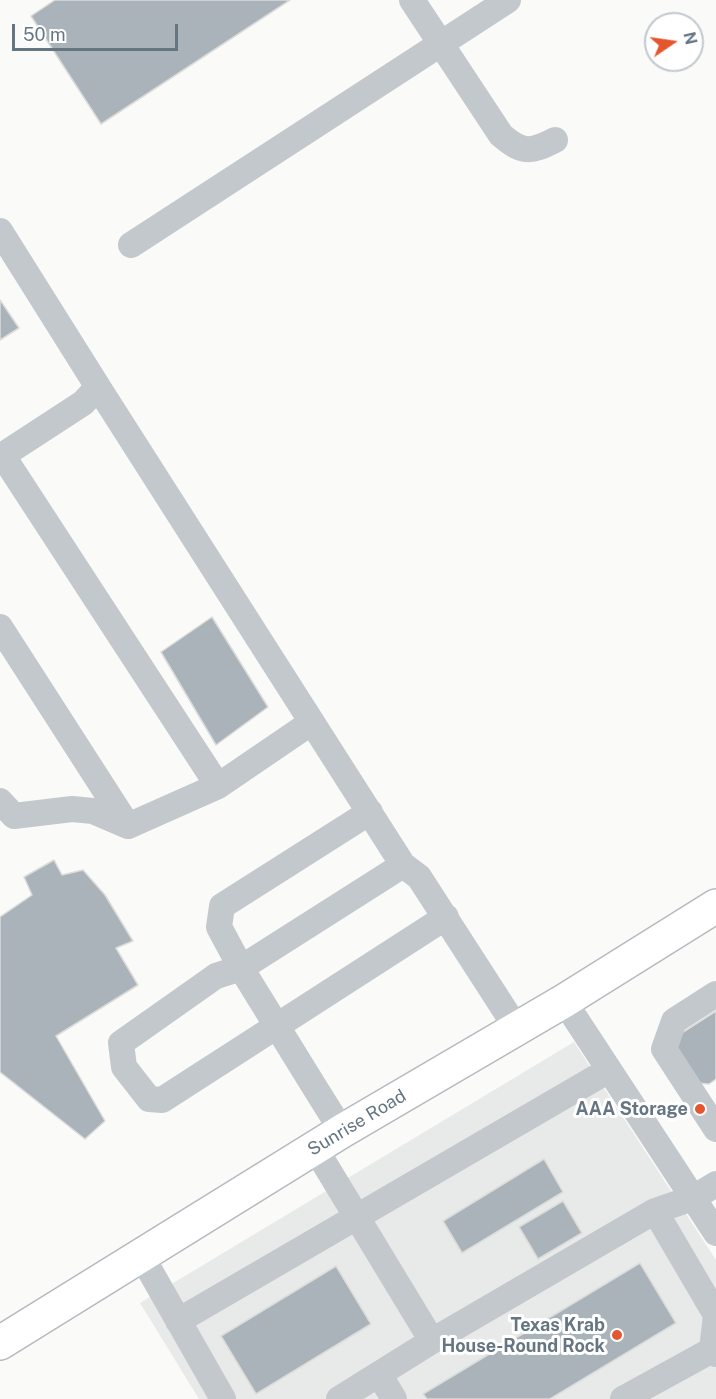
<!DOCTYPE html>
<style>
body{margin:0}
#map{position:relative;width:716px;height:1399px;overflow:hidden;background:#fafaf8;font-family:"Public Sans",sans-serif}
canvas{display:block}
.north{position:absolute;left:644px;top:12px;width:60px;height:60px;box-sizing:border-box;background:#fff;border:2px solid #c1c8cd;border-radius:50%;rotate:77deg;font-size:16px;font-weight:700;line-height:24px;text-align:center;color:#657683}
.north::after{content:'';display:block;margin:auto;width:21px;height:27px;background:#e4572e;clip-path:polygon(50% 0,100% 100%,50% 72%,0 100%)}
.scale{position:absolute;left:12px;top:24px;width:166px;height:27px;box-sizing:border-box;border:3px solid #657683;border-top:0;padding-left:8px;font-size:18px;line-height:21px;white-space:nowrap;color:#657683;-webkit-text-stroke:4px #fff;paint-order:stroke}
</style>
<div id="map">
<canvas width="716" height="1399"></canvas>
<div class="north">N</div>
<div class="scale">50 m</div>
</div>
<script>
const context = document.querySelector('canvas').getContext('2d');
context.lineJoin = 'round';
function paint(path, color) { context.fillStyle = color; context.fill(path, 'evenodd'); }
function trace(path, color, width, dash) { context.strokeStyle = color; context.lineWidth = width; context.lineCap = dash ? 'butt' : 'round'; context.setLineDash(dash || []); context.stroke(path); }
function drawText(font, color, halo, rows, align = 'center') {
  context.font = font + ' "Public Sans",sans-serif'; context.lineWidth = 6; context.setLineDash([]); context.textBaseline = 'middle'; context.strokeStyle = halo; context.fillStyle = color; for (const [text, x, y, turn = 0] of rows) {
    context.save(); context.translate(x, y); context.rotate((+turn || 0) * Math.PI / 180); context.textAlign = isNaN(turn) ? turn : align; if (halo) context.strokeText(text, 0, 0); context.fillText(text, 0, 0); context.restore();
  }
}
const built = new Path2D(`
 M574 1042 716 1260V1399H199L140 1303Z`);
const building = new Path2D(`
 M55 0H290L101 124 31 16Z
 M0 300 19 328 0 340Z
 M212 617 268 707 216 745 161 652Z
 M54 860 62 875 83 870 105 895 133 941 116 948 138 985 56 1036 105 1121 85 1139 0 1072V917L32 895 24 877Z
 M716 1011V1079L709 1084 697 1083 675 1050 677 1036Z
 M544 1159 563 1192 462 1253 443 1221Z
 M563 1201 582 1233 538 1259 519 1227Z
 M640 1263 676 1323 550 1399H427L423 1394Z
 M336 1266 371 1324 256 1394 221 1336Z`);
const minor = new Path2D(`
 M412 0 501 135C522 153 530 153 555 140
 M0 231 98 387
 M131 245 508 0
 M3 456 218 786
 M0 457 83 403 98 387 403 865
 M0 627 128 826
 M0 801 14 816 72 809 93 811 128 826 218 786 312 722
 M370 812 222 906 219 927 241 968 403 865 419 877 517 1029
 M716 994 674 1021 664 1049 716 1129
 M564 1001 716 1233
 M342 1131C308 1077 275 1023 241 968L216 976 121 1043 124 1067 149 1099 162 1100 446 917
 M315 1148 432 1341 655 1211 693 1198 716 1184
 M655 1211 716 1315 712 1350
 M141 1255 223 1399
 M178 1321 609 1070
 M379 1374 394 1399
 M339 1399 432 1341
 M623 1399 712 1350 716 1354`);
const major = new Path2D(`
 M0 1343 342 1131 564 1001 716 906`);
const markers = [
 [700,1109,6,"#e4572e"],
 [617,1335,6,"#e4572e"]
];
const poiNames = [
 ["AAA Storage",688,1109],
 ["Texas Krab",605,1325],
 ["House-Round Rock",605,1346]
];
const streetNames = [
 ["Sunrise Road",357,1123,-31]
];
paint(built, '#e8e9e9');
paint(building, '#aab3b9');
trace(building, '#dcdcda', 1.5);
trace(major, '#b5babe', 36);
trace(minor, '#c3c8cc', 26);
trace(major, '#fff', 33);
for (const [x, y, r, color] of markers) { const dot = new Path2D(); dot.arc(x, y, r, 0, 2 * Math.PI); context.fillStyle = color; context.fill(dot); trace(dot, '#fff', 2); }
drawText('bold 18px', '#657683', '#fff', poiNames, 'right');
drawText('18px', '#657683', '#fff', streetNames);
</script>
